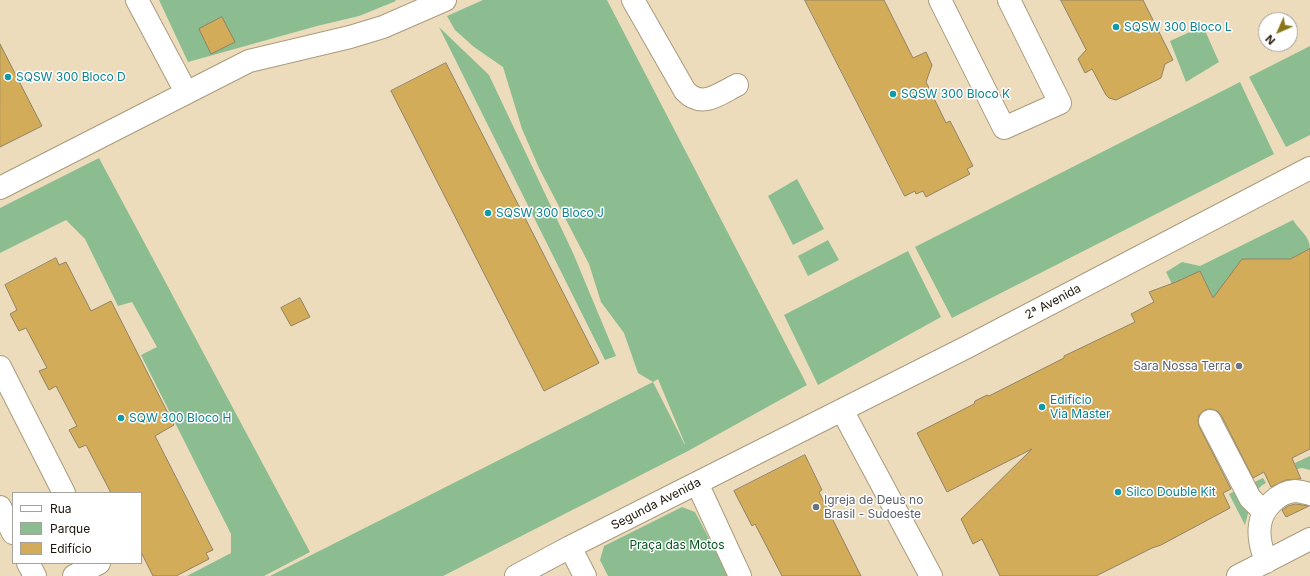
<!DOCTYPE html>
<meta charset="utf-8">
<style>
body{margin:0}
#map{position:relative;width:1310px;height:576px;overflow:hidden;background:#ecdcbc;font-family:Inter,sans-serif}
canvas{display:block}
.legend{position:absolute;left:12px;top:492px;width:130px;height:72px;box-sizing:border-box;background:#fff;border:1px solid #a4a29d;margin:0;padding:5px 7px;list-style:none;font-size:12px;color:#1c160a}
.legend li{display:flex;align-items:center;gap:8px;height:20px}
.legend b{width:20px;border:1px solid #a4a29d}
.north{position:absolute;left:1258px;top:12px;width:40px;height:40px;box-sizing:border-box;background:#fff;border:1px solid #a4a29d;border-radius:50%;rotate:225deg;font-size:11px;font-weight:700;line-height:16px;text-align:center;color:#1c160a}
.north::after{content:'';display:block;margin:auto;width:14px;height:18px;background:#8a7519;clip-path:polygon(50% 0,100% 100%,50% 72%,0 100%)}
</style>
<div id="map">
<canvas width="1310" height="576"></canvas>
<ul class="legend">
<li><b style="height:5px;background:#fff"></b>Rua</li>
<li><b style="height:11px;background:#8cbd91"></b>Parque</li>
<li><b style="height:11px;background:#d2ac59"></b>Edifício</li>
</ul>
<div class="north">N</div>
</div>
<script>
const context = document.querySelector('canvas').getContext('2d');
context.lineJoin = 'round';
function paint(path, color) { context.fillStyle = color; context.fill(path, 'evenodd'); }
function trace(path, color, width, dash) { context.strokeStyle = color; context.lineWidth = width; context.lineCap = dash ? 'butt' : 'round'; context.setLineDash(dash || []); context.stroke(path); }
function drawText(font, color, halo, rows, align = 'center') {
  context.font = font + ' Inter,sans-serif'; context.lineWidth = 3; context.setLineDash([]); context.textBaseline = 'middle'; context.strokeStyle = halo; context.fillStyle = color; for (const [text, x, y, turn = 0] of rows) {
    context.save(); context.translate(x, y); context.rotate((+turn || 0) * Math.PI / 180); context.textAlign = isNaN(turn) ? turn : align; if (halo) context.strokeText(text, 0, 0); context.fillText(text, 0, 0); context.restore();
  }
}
const green = new Path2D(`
 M159 0H395L396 1 359 16 317 26 188 62Z
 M483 0H607L807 385 688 451 443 576H270L653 382 638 373 624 333 601 302 589 264 539 168 522 129 503 67 474 47 455 30 447 16ZM658 379 685 444V445L653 382Z
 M1203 26 1219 62 1186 82 1170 41Z
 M439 27 489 75 573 253 616 356 605 360Z
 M1310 46V135L1286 147 1249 77Z
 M1240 82 1274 154 952 318 915 247Z
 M99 158 310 552 264 576H187L231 553V534L141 355 157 347 132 302 118 306 85 239 66 220 0 253V208Z
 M797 179 824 229 793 245 768 196Z
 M1293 220C1299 230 1310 236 1310 249L1213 298 1201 273 1173 286 1166 272 1182 262 1200 266Z
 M828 240 839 260 808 276 798 256Z
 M908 251 941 317 818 385 784 315Z
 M1310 456V470L1302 468 1297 469 1295 463Z
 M1263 478 1266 483C1252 489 1249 512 1245 525L1229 494Z
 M682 507 695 512 729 576H608L600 560 604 546Z`);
const building = new Path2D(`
 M805 0H884L913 58 926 52 932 65 926 82 946 123 950 121 973 166 967 169 970 174 926 197 923 191 916 194 915 191 905 196Z
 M1061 0H1143L1173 60 1165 64 1161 78 1116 100 1109 98 1106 95 1092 69 1085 73 1078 59 1086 50Z
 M222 17 235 42 211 54 199 29Z
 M0 44 42 126 0 147Z
 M446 63 599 363 544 391 391 91Z
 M1310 249V449L1292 458 1301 479 1286 480 1271 487 1264 472 1253 478 1221 415 1217 411 1211 409 1205 410 1199 415 1198 420 1199 426 1231 489 1223 493 1230 508 1161 545 1152 548 1096 576H1000L982 539 973 544 961 519 1032 449 947 492 917 433 974 404 975 401 987 395 989 396 1064 358V356L1135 322 1131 314 1154 302 1149 292 1176 282 1200 271 1213 298 1242 259H1290Z
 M56 258 59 265 66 262 91 311 111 301 174 425 155 436 213 550 206 553 209 559 176 576H153L141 552V493H111L86 445 79 448 69 430 77 426 56 386 49 390 39 371 47 368 26 328 19 331 10 314 17 310 5 285Z
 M300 298 310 317 291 326 281 308Z
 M805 455 822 490 819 492 861 576H782L755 524 752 526 734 491Z
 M1296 504 1309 506 1286 517 1282 510 1288 506Z`);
const minor = new Path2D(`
 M137 0 186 92
 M633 0 685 91C702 109 719 94 737 85
 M940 0 1004 128 1060 103 1009 0
 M0 188 249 61 350 37 383 27 445 0
 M0 367 64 493
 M842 410 931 576
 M1210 421 1250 498 1258 506 1265 510
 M697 483 740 576
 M0 507 13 533
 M570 547 585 576
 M1266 562C1262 550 1258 538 1260 525 1262 509 1278 492 1295 491 1299 491 1306 493 1310 494
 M28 563 35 576
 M74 576 99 563
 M516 576 570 547 967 347 1310 168
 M1238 576 1310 539`);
const markers = [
 [1116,27,4,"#0f9aa8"],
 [8,77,4,"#0f9aa8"],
 [893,94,4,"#0f9aa8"],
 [488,213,4,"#0f9aa8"],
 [1239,366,4,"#6b7280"],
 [1042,407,4,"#0f9aa8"],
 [121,418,4,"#0f9aa8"],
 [1118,492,4,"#0f9aa8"],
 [816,507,4,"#6b7280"]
];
const cultureNames = [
 ["SQSW 300 Bloco L",1124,27],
 ["SQSW 300 Bloco D",16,77],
 ["SQSW 300 Bloco K",901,94],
 ["SQSW 300 Bloco J",496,213],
 ["Edifício",1050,400],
 ["Via Master",1050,414],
 ["SQW 300 Bloco H",129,418],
 ["Silco Double Kit",1126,492]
];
const streetNames = [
 ["2ª Avenida",1053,302,-28],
 ["Segunda Avenida",656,504,-27]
];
const worshipNames = [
 ["Sara Nossa Terra",1231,366],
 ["Igreja de Deus no",824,500,"left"],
 ["Brasil - Sudoeste",824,514,"left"]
];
const parkNames = [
 ["Praça das Motos",677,545]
];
paint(green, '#8cbd91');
paint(building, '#d2ac59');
trace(building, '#918364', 1);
trace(minor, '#aa9b7c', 24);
trace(minor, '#fff', 22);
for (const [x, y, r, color] of markers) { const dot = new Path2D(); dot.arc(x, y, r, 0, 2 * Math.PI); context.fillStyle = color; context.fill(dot); trace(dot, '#fff', 1.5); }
drawText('12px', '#0d838f', '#fff', cultureNames, 'left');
drawText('12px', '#1c160a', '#fff', streetNames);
drawText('12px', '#5b616d', '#fff', worshipNames, 'right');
drawText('12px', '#01531b', '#fff', parkNames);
</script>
